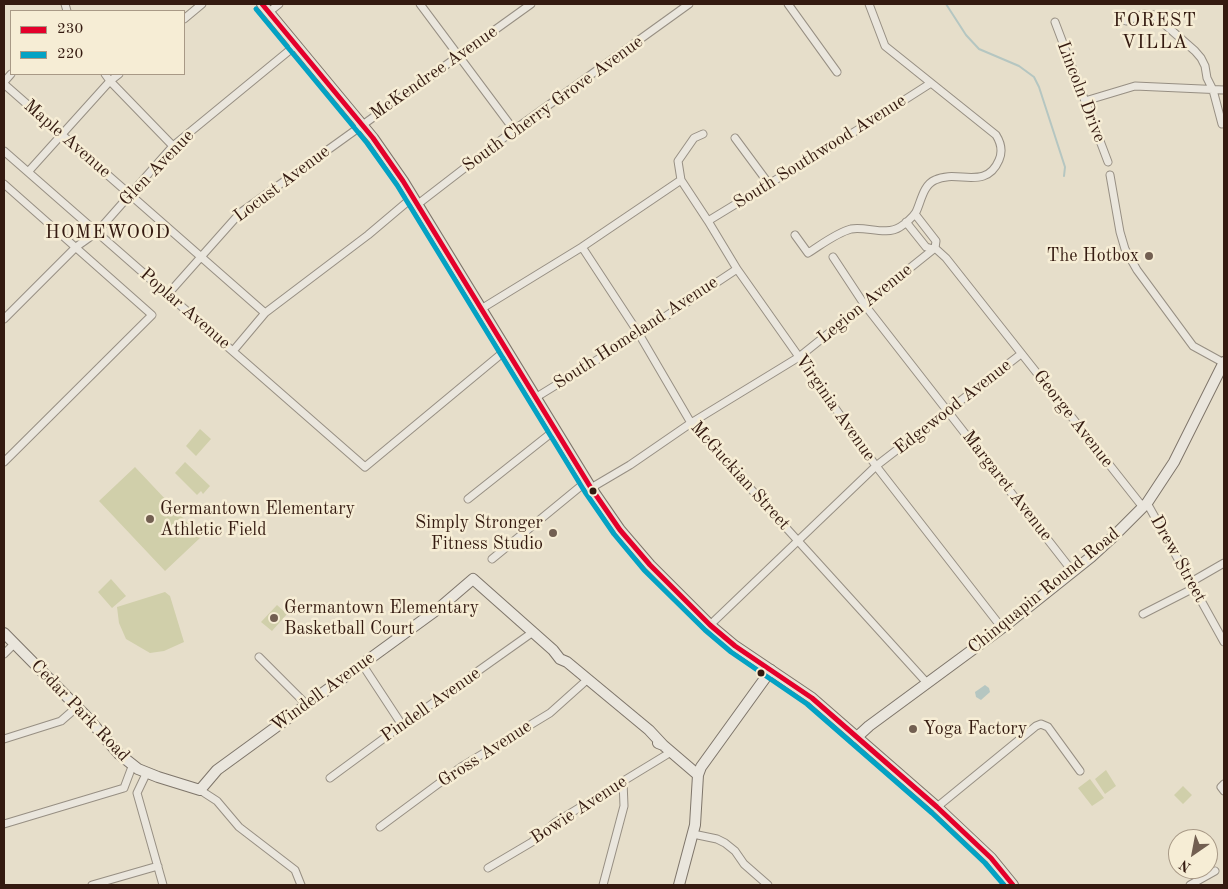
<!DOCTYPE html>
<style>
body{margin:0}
#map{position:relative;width:1228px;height:889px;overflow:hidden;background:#e6deca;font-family:"Old Standard TT",serif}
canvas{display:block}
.frame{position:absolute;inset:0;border:5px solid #341a10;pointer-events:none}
.legend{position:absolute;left:10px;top:10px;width:175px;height:65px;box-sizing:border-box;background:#f6edd5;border:1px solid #a89986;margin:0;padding:6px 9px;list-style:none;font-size:15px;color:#341a10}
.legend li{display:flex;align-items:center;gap:10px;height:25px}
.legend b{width:25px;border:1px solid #a89986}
.north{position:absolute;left:1168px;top:829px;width:50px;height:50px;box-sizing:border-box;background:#f6edd5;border:1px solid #a89986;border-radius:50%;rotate:213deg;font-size:14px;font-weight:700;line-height:20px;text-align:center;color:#341a10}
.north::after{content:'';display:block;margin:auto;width:18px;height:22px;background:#725f51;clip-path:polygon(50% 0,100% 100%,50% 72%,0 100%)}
</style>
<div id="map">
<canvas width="1228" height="889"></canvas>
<div class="frame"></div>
<ul class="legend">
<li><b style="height:6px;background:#e4002b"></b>230</li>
<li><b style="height:6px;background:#03a2c4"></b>220</li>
</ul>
<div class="north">N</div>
</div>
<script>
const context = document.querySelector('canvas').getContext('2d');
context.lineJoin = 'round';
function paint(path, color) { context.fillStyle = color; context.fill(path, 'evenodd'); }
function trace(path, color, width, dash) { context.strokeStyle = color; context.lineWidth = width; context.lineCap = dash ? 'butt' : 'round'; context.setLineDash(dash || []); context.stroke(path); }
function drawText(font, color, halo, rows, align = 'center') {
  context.font = font + ' "Old Standard TT",serif'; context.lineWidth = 5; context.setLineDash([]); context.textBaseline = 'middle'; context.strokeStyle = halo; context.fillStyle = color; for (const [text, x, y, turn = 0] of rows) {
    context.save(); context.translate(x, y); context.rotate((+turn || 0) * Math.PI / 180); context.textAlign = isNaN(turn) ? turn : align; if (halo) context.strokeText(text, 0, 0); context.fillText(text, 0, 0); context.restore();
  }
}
const green = new Path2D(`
 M200 429 211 439 196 456 186 446Z
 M185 462 210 486 203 494 201 491 197 495 175 473Z
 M135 467 201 537 165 571 99 501Z
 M111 579 126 596 112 608 98 592Z
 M165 592 170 596 184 642 164 651 150 653 126 639 119 623 117 607Z
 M277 605 287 614 272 631 261 622Z
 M1106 770 1116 786 1105 794 1095 779Z
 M1090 779 1104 798 1092 806 1078 788Z
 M1183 786 1192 795 1183 804 1174 795Z`);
const water = new Path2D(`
 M985 685 989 688 990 692 981 700 976 697 975 692Z`);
const stream = new Path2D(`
 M946 4 966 35 979 49 1019 66 1034 77 1039 87 1065 167 1064 176`);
const street = new Path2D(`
 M65 4 67 11
 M420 4 514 130
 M788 4 837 72
 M269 12 279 4
 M184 19 202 4
 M1126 21 1144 14 1154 15 1195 51 1201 58 1205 66 1207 78 1213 90 1222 124
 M1055 22 1108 162
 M105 74 110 81 173 146
 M4 82 11 74
 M4 84 265 313
 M1085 101 1135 86 1224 90
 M703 134 694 138 678 161 681 180 708 221 737 269 876 466 1002 628
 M735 138 769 184
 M4 151 365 467 506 350
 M28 172 110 81 119 74
 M1110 175 1120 232 1125 249 1137 270 1193 346 1224 363
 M4 184 152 315 4 462
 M418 204 514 130 689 4
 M915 214 936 241 935 248 946 258 1142 506
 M708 221 859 129 931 83
 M906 222 926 247 933 249
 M795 235 808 253C821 245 836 233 851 229 866 226 886 236 900 227 905 224 913 217 916 212 921 202 923 185 935 180 957 169 986 191 999 160 1003 151 1001 143 996 135L885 46 869 4
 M582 247 639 334 691 423 927 683
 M833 257 864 304 1073 572
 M168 294 240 213 531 4
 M481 309 582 247 681 180
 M4 319 76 247 97 232 173 146 296 45
 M233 351 265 313 368 235 413 197
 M535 398 639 334 737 269
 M591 488 630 465 691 423 799 357 935 248
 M468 499 555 430
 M1147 503 1224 642
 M492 559 587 481
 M1191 582 1224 563
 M1143 614 1194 588
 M710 625 876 466 1021 354
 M4 654 14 644
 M259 657 306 704
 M362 664 402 725
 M4 739 61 721 77 707
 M147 772 137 793 163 885
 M330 778 402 725 533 632
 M1224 784 1221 787 1224 791
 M124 788 133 764
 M200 790 217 801 239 827 295 870 301 885
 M937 807 1036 726 1041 724 1048 727 1080 771
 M4 824 124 788
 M380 827 461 767 550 713 588 679
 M693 834 717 839 725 843 735 851 744 864 768 885
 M488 868 532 842 556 822 671 752
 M92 885 158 866
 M603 885 624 806 623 781
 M1190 885 1215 871`);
const secondary = new Path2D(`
 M4 633 86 716 119 754 138 769 158 777 200 790 217 770 438 609 473 579 553 650 560 659 567 662 649 730 663 745
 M857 737 869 726 1002 628 1091 557 1115 535 1147 503 1174 462 1224 362
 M658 743 663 745 698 775
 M679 885 695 825 698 775 701 767 771 670`);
const primary = new Path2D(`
 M262 4 373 138 403 181 591 488 620 530 650 565 710 625 735 646 812 698 937 807 991 858 1013 885`);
const bus1 = new Path2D(`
 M262 4 373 138 403 181 591 488 620 530 650 565 710 625 735 646 812 698 937 807 991 858 1013 885`);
const bus2 = new Path2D(`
 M256 9 367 143 397 185 585 492 614 534 644 570 705 630 731 652 807 704 932 813 985 863 1004 885`);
const markers = [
 [1149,256,5,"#725f51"],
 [593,491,4.5,"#341a10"],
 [150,519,5,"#725f51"],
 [553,533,5,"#725f51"],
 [274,618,5,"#725f51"],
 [761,673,4.5,"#341a10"],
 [913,729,5,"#725f51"]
];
const streetNames = [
 ["McKendree Avenue",434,73,-35],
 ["Lincoln Drive",1081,92,69],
 ["South Cherry Grove Avenue",553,104,-36],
 ["Maple Avenue",67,139,41],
 ["South Southwood Avenue",820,152,-32],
 ["Glen Avenue",157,168,-46],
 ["Locust Avenue",282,184,-37],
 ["Legion Avenue",865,304,-39],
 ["Poplar Avenue",185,309,41],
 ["South Homeland Avenue",636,333,-33],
 ["Edgewood Avenue",953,407,-38],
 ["Virginia Avenue",835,408,55],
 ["George Avenue",1073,419,52],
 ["McGuckian Street",740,476,48],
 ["Margaret Avenue",1007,486,52],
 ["Drew Street",1178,559,61],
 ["Chinquapin Round Road",1044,591,-39],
 ["Windell Avenue",323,692,-36],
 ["Pindell Avenue",431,705,-35],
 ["Cedar Park Road",80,711,46],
 ["Gross Avenue",485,754,-33],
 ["Bowie Avenue",579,810,-33]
];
const poiNames = [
 ["The Hotbox",1139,256,"right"],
 ["Germantown Elementary",160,509],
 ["Athletic Field",160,530],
 ["Simply Stronger",543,523,"right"],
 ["Fitness Studio",543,544,"right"],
 ["Germantown Elementary",284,608],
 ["Basketball Court",284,629],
 ["Yoga Factory",923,729]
];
const neighbourhoodNames = [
 ["FOREST",1155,21],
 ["VILLA",1155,43],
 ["HOMEWOOD",108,233]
];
paint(green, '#d0cfaa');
paint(water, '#b5c6c1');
trace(stream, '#b5c6c1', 2);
trace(street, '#978f83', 9);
trace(secondary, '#7e756a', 12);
trace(primary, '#7e756a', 12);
trace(street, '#eae6dd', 7);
trace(secondary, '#eae6dd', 10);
trace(primary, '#e7e2d7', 10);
trace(bus1, '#e4002b', 5);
trace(bus2, '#03a2c4', 5);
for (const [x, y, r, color] of markers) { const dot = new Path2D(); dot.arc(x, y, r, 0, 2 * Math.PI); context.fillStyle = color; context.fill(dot); trace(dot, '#f6edd5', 2); }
drawText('18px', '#341a10', '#f6edd5', streetNames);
drawText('18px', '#341a10', '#f6edd5', poiNames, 'left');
context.letterSpacing = '1px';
drawText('19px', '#341a10', '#f6edd5', neighbourhoodNames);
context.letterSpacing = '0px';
</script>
